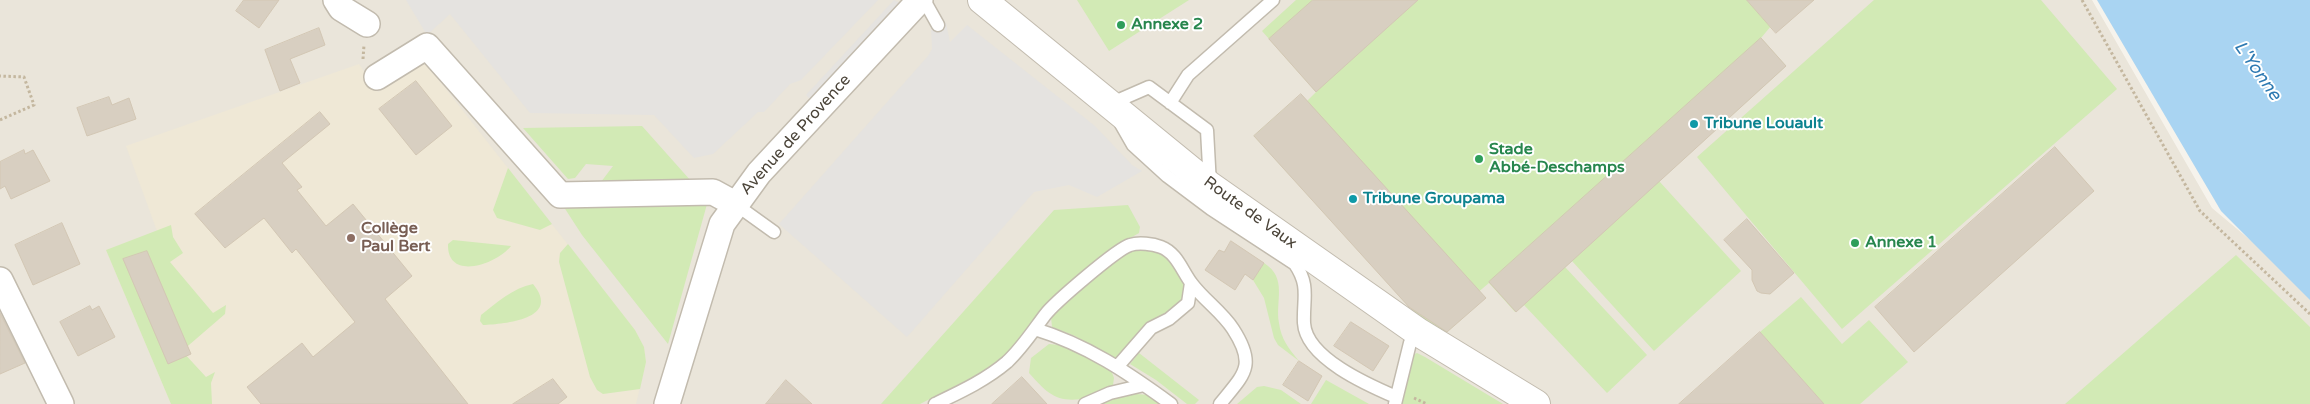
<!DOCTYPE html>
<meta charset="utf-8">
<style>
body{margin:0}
canvas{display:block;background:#f6f3ec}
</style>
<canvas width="2310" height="404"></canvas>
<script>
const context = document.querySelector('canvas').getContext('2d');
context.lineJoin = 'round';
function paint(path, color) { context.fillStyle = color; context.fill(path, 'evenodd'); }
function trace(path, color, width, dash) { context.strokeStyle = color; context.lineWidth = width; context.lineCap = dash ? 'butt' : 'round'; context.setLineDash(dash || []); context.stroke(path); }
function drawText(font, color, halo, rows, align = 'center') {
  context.font = font + ' "Varela Round",sans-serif'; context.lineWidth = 4; context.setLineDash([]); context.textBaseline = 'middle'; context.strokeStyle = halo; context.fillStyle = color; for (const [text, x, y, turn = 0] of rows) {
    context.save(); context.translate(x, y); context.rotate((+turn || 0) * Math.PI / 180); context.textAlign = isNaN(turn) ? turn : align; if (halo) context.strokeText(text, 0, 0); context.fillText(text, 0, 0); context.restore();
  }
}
const residential = new Path2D(`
 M0 0H2092L2212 208 2310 290V404H0Z`);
const education = new Path2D(`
 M359 64 378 92 418 64 427 65 635 330 644 347 646 362 636 404H171L106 250 157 231 126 146Z`);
const green = new Path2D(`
 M1077 0H1189L1109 51Z
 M1296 0H1814L1771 26 1761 38 1786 66 1659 181 1741 271 1654 351 1572 261 1565 267 1647 355 1607 393 1524 305 1515 312 1489 283 1470 299 1476 306 1439 339 1254 136 1291 103 1307 101 1316 92 1262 31Z
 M1874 0H2041L2117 89 1842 329 1697 157Z
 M642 126 691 181 601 182 613 166 586 164 575 178 568 179 523 128Z
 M508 168 552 224 540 230 497 218 493 210Z
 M709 197 668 344 582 235 560 201Z
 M1128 205 1140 227 1139 233 1116 246 1075 279 1042 309 1023 336 1003 357 979 374 920 404H881L1054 210Z
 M171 225 173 237 183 253 170 262 213 313 226 305 225 314 182 351 206 377 215 372 211 383 212 404H171L106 250Z
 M453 240 511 246C497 264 447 282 448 244Z
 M568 244 635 330 644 347 646 362 640 389 603 394 597 390 590 377 559 262 560 253Z
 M1145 250 1158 253 1168 259 1185 286 1186 294 1179 305 1148 325 1116 360 1075 336 1052 327 1051 317C1067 304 1116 255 1133 251 1137 250 1141 250 1145 250Z
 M2236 255 2310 327V404H2065Z
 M1264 263C1288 278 1275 301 1279 323 1281 339 1289 349 1299 361L1278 345 1274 338 1264 298 1253 280Z
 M533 284C562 319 505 324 483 325L480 321 481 315C496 303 513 288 533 284Z
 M1801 297 1842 344 1869 320 1908 362 1860 404H1824L1760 332Z
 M1049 344 1068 346 1111 370 1114 378 1113 385C1105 390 1097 394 1088 398 1057 404 1048 394 1029 373L1031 358Z
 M1139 353 1199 400 1195 404H1187L1156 380 1130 364Z
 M1417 353 1425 357 1503 404H1402L1412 355Z
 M1326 380 1369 404H1311Z
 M1264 386 1281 390 1301 404H1237L1257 387Z
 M1137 394 1148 395 1160 404H1100L1123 396Z`);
const parking = new Path2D(`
 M406 0H878L801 80 790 84 764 112H758L713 154 694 158 654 115 530 113 450 14 427 35Z
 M894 0 902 4 812 101 806 95Z
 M946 23 950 42 967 25 1095 126 1132 165 1142 171 1097 197 1069 185 1034 192 907 337 779 224 928 56 932 49 931 27Z`);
const water = new Path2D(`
 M2097 0H2310V300L2221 211Z`);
const building = new Path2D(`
 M244 0H279L259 28 236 11Z
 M1313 0H1418L1316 92 1269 39Z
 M1747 0H1814L1776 33Z
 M319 28 325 45 290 59 300 83 280 91 265 50Z
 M1761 38 1786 66 1516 312 1489 282Z
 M416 81 452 126 416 155 379 109Z
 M1301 94 1486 298 1447 332 1409 307 1254 136Z
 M109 97 112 105 129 98 136 119 87 136 77 108Z
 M320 112 330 124 282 163 302 187 297 190 326 226 353 204 412 276 385 299 468 404H261L247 387 302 343 313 357 355 322 296 249 292 253 264 218 225 248 195 214Z
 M2055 147 2094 191 1914 352 1875 307Z
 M24 150 25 154 33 150 50 181 11 199 5 186 0 189V162Z
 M1747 219 1794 273 1770 294 1761 293 1757 291 1752 280V270L1724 240Z
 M62 223 80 264 33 285 15 245Z
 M1231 241 1264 263 1253 280 1245 274 1235 290 1205 270 1219 250 1224 252Z
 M147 251 191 354 168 364 123 259Z
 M90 306 92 310 99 306 115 337 78 356 60 322Z
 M0 313 25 363 0 374Z
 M1351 322 1389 346 1373 371 1334 346Z
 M1760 332 1824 404H1679Z
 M1299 361 1322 376 1308 401 1283 385Z
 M1022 377 1047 404H992Z
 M553 379 567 397 558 404H513Z
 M786 380 812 404H766Z`);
const path = new Path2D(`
 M2082 0 2200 211 2310 314
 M363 59 364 45
 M0 120 34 105 24 77 0 76
 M1414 398 1427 404`);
const service = new Path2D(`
 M924 0 938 25
 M1170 103 1188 75 1273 0
 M1110 104 1149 87 1207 130 1210 185
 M1121 124 1133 145 1167 176 1211 209 1295 264C1310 286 1303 298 1304 323 1306 358 1368 385 1396 397
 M735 204 774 232
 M1035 329C1087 345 1127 372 1171 404
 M1117 367 1151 328 1169 319 1188 303 1191 283
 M935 404C960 392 986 380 1007 362 1022 348 1033 331 1045 315 1055 302 1117 249 1130 245 1139 242 1153 244 1161 247 1177 253 1182 271 1192 284 1204 300 1222 312 1233 329 1257 366 1244 374 1220 404
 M1085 404 1110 393 1144 385
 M1395 404 1410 343 1418 332`);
const minor = new Path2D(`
 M336 0 341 8 367 24
 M377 77 427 46 560 195 713 192 735 204
 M0 280 61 404
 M667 404 722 224 759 173 920 0`);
const tertiary = new Path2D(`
 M982 0 1210 186 1418 332 1536 404`);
const markers = [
 [1121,25,5,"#2e9e5b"],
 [1694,124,5,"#0f9aa8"],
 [1479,159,5,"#2e9e5b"],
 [1353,199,5,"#0f9aa8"],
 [351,238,5,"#8d6e63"],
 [1855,243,5,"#2e9e5b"]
];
const leisureNames = [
 ["Annexe 2",1131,25],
 ["Stade",1489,150],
 ["Abbé-Deschamps",1489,168],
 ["Annexe 1",1865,243]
];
const cultureNames = [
 ["Tribune Louault",1704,124],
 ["Tribune Groupama",1363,199]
];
const streetNames = [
 ["Avenue de Provence",796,135,-48],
 ["Route de Vaux",1250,213,36]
];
const educationNames = [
 ["Collège",361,229],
 ["Paul Bert",361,247]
];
const waterNames = [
 ["L'Yonne",2257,71,55]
];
paint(residential, '#eae5da');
paint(education, '#efe8d6');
paint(green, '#d2eab5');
paint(parking, '#e5e3e0');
paint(water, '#a9d4f2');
paint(building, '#d8cfc1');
trace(building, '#d3c7b4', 1);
trace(service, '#c2bbae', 15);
trace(minor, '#c2bbae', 28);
trace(tertiary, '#c2bbae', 30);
trace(path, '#c4b79f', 3, [2.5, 2.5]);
trace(service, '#fff', 12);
trace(minor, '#fff', 25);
trace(tertiary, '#fff', 28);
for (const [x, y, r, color] of markers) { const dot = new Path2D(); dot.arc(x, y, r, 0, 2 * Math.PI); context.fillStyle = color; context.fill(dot); trace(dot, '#fff', 2); }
drawText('bold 16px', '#27864d', '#fff', leisureNames, 'left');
drawText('bold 16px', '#0d838f', '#fff', cultureNames, 'left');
drawText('16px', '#4b4439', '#fff', streetNames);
drawText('bold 16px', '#785e54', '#fff', educationNames, 'left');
drawText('italic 18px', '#2e7ab2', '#fff', waterNames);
</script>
